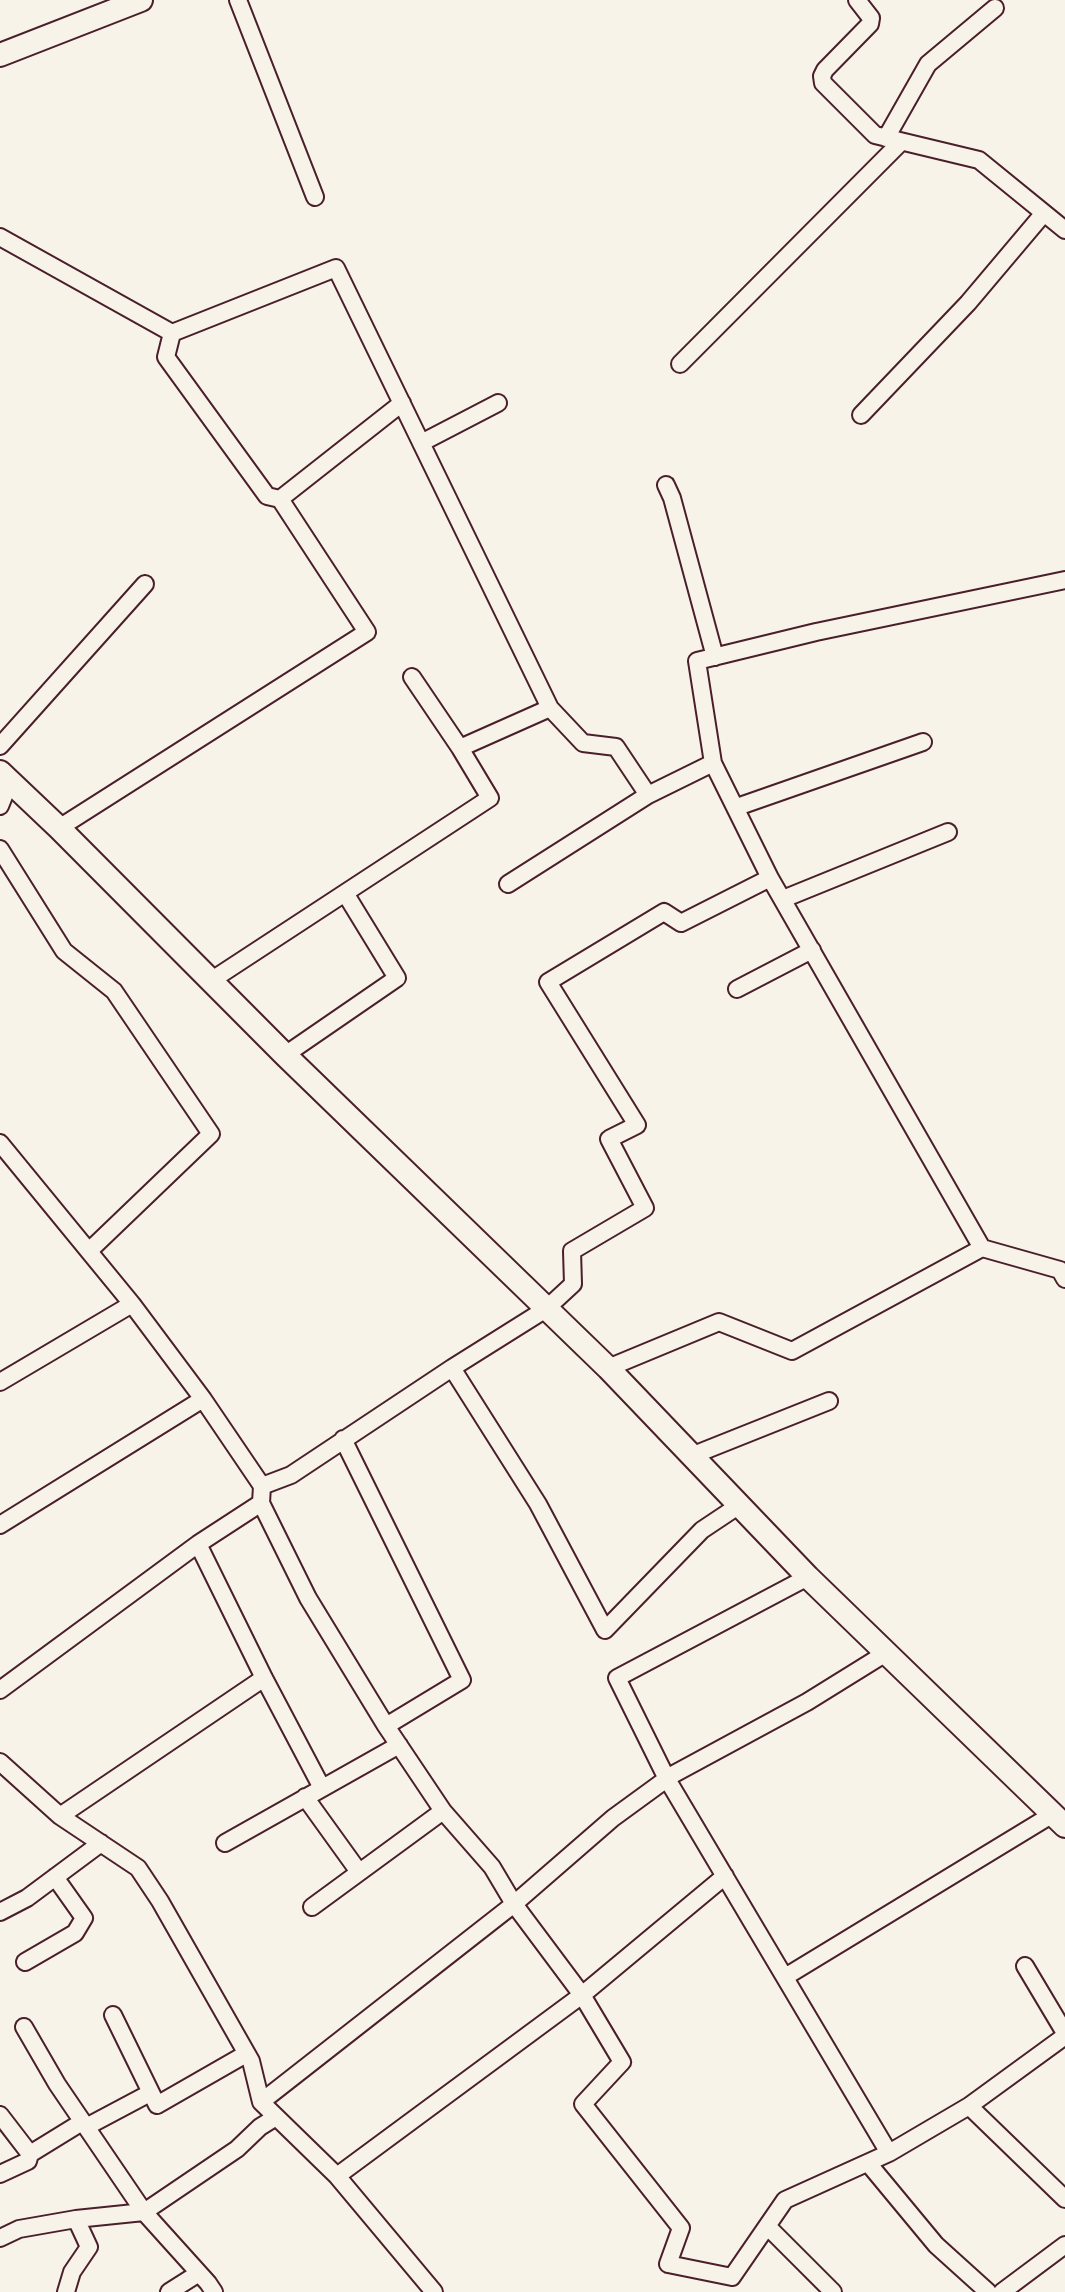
<!DOCTYPE html>
<style>
body{margin:0}
canvas{display:block;background:#f7f3e8}
</style>
<canvas width="1065" height="2292"></canvas>
<script>
const context = document.querySelector('canvas').getContext('2d');
context.lineJoin = 'round';
function trace(path, color, width, dash) { context.strokeStyle = color; context.lineWidth = width; context.lineCap = dash ? 'butt' : 'round'; context.setLineDash(dash || []); context.stroke(path); }
const street = new Path2D(`
 M238 0 315 197
 M857 0 871 18 870 24 825 70 822 76 823 83 875 135 979 160 1065 230
 M886 138 928 64 995 8
 M0 237 172 333
 M172 333 336 268 550 708
 M680 364 901 142
 M861 415 968 303 1044 213
 M421 443 498 403
 M666 485 672 498 715 657
 M280 499 402 403
 M0 746 145 584
 M460 748 550 708 583 743 616 747 648 795
 M0 806 10 781
 M737 807 923 742
 M59 828 367 632 280 499 267 496 166 357 172 333
 M0 849 64 951 114 991 211 1134 89 1251
 M508 884 648 795 713 763
 M783 899 948 832
 M212 980 490 798 460 748 412 677
 M737 989 812 950
 M285 1055 397 978 345 893
 M0 1143 132 1304 203 1399 262 1486 261 1503 308 1598 386 1726 443 1811 492 1867 514 1904 582 1995 622 2062 583 2104 681 2228 668 2264 732 2277 785 2200 889 2153 667 1779 617 1678 808 1577
 M982 1248 770 878 713 763 697 661 816 632 1065 580
 M452 1368 538 1504 605 1630 702 1530 738 1506
 M608 1368 719 1322 792 1351 982 1248 1060 1270 1065 1279
 M0 1382 132 1304
 M343 1439 462 1680 386 1726
 M691 1456 829 1401
 M262 1486 291 1475 452 1368 546 1309 573 1284 572 1251 645 1208 609 1139 637 1125 548 982 664 912 681 923 770 878
 M261 1503 198 1544 264 1678 322 1788
 M0 1525 203 1399
 M0 1690 198 1544
 M0 1762 60 1816 138 1868 160 1901 251 2061 261 2102 337 2176 434 2292
 M305 1797 359 1872
 M60 1816 264 1678
 M225 1843 399 1745
 M312 1907 443 1811
 M0 1912 27 1898 101 1843
 M25 1962 75 1933 84 1918 55 1877
 M1025 1966 1065 2033
 M785 1977 1053 1814
 M113 2015 157 2105 246 2054
 M24 2027 57 2084 144 2212 208 2283 214 2292
 M261 2102 514 1904 613 1818 672 1775 807 1702 886 1653
 M969 2106 1065 2199
 M0 2115 30 2154
 M86 2127 150 2093
 M889 2153 969 2106 1065 2036
 M868 2163 936 2245 988 2292
 M0 2174 28 2161 30 2154 82 2122
 M337 2176 582 1995 725 1876
 M768 2227 833 2292
 M0 2238 19 2229 76 2219 144 2212 237 2149 260 2127 276 2117
 M66 2292 72 2272 89 2247 76 2219
 M169 2292 199 2273
 M1002 2292 1065 2245`);
const secondary = new Path2D(`
 M0 55 141 0
 M0 772 59 828 285 1055 608 1368 808 1577 1065 1826`);
trace(street, '#4a1f2b', 20);
trace(secondary, '#4a1f2b', 26);
trace(street, '#f7f3e8', 16);
trace(secondary, '#f7f3e8', 22);
</script>
